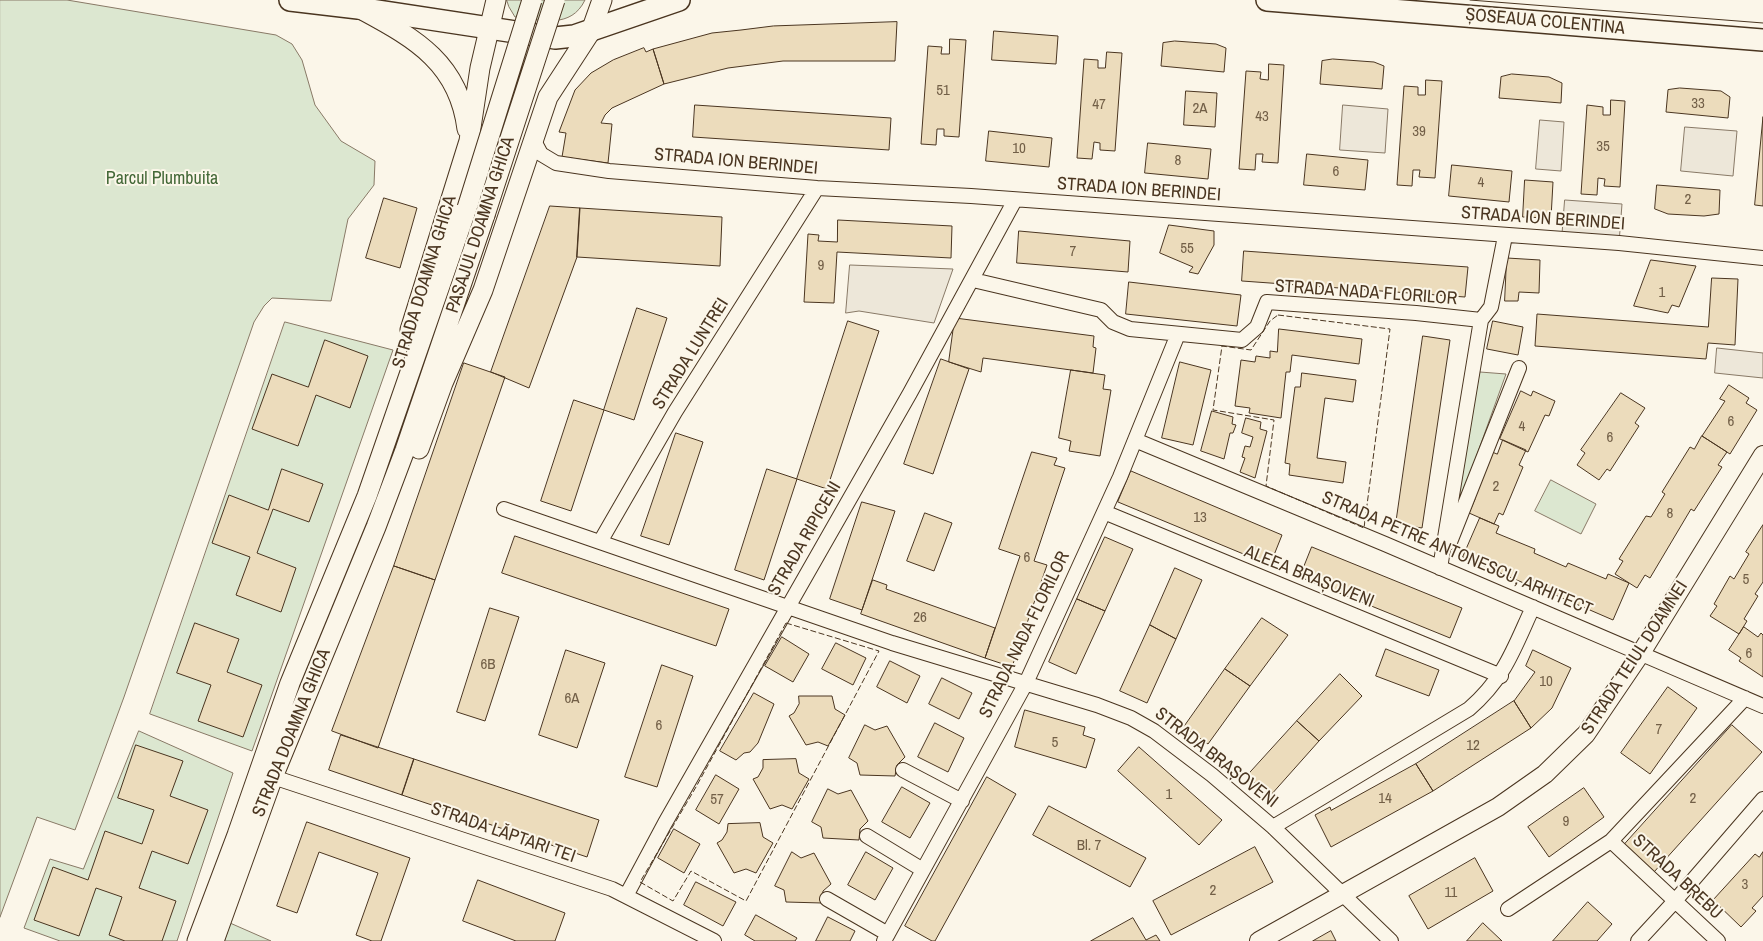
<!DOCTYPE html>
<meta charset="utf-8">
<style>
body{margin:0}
canvas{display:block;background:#fbf6e9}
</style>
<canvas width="1763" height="941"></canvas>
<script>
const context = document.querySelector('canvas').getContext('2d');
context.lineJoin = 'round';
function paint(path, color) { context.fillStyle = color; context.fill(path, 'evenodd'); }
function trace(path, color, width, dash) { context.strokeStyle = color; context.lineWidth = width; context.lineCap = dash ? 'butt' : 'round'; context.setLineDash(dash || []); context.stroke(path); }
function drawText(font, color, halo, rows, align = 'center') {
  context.font = font + ' "Archivo Narrow",sans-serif'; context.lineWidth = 4; context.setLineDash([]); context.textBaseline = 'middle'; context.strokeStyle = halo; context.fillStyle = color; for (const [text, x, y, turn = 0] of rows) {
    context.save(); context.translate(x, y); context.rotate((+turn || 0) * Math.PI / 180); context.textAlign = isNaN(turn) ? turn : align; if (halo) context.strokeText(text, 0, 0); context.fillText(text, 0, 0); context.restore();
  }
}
const green = new Path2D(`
 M0 0H67L276 35 292 44 302 60 315 105 341 141 375 161 374 185 348 219 331 301 272 298 264 306 254 322 124 697 75 830 37 817 0 917Z
 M507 0H585C571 29 542 20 515 17L509 7Z
 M285 322 393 350 252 751 150 714Z
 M1480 372 1506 374 1452 524Z
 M1551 480 1596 504 1581 534 1535 511Z
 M139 731 233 773 177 941H60L24 928 50 859 83 869Z
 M230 923 271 941H225Z`);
const parking = new Path2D(`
 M1343 105 1388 109 1385 153 1340 150Z
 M1540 120 1564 122 1561 171 1536 169Z
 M1685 127 1737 131 1733 176 1681 171Z
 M1565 200 1622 204 1619 243 1562 239Z
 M850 265 953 269 934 323 859 311 846 313Z
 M1717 348 1763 353V378L1715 373Z`);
const building = new Path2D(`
 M897 22 895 61H783L728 68 664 84 653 49 712 33 741 30 773 26Z
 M994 31 1058 36 1056 64 992 60Z
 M950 39 966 40 959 137 944 136V129H937L936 145 921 144 928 46 942 47 941 54H949Z
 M1175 41 1216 44 1226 48 1224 72 1161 66 1163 43Z
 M644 48 646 52 653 49 664 84 612 108 605 115 601 123 612 124 608 163 562 157 566 133 559 132 575 90 591 73 613 60Z
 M1107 52 1122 53 1115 151 1100 150V143L1094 142 1092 159 1077 158 1084 59 1098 60V68H1105Z
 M1333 59 1374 62 1384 66 1382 89 1320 84 1322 61Z
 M1269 64 1284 65 1278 163 1262 162 1263 154H1256L1255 170 1239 169 1246 71 1261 72 1260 79 1268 80Z
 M1512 74 1549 77 1562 83 1561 103 1499 98 1501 77Z
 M1426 80 1442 81 1435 178 1419 177 1420 170H1413L1412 186 1397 185 1404 86 1418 87V95H1425Z
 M1680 88 1721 91 1730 97 1728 118 1666 112 1668 90Z
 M1186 91 1217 93 1215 127 1184 125Z
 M1611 100 1625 101 1620 187 1604 186 1605 179 1598 178 1597 195 1581 194 1587 105 1603 107V115H1610Z
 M695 105 891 118 889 150 693 137Z
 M1763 117V206L1755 205Z
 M989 131 1052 138 1049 167 986 161Z
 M1148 143 1211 149 1208 179 1145 173Z
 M1307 154 1368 160 1365 190 1304 185Z
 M1452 165 1512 171 1509 202 1449 196Z
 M1525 180 1553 182 1551 218 1523 217Z
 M1657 185 1720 190 1719 214 1704 216 1668 214 1655 209Z
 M384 198 417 208 400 268 366 258Z
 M550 206 580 208 577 257 529 388 491 372Z
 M580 208 722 217 720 266 577 257Z
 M838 220 952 226 951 258 837 252 834 303 804 302 808 234 819 235 818 241 837 242Z
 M1169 225 1214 231V245L1198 274 1189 272 1193 267 1160 253Z
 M1019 231 1130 241 1128 272 1017 263Z
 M1244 251 1468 267 1465 297 1242 281Z
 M1507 258 1540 260 1539 293 1519 292 1518 301H1505Z
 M1651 260 1696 266 1679 307 1672 305 1668 313 1634 306Z
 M1712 278 1738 279 1735 345 1708 343 1706 359 1535 346 1537 314 1708 327Z
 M1129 282 1241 295 1237 326 1126 314Z
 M637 308 667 318 634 420 604 410Z
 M955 318 1094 336 1093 347 1096 348 1093 373 983 358 981 372 949 362Z
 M848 321 879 331 827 489 797 479Z
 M1493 321 1523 327 1518 355 1487 349Z
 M1279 329 1362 339 1359 364 1292 355 1290 372H1286L1281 418 1249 413 1250 408 1235 406 1241 360 1255 362 1256 356 1270 358V351L1277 352Z
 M1423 336 1450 340 1422 528 1396 524Z
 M325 340 368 356 350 408 316 395 298 446 252 429 272 374 308 387Z
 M941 359 969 369 933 474 904 464Z
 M1180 362 1211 370 1193 445 1162 438Z
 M464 363 505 377 435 580 394 566Z
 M1071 370 1105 375 1103 389 1111 390 1100 456 1069 451 1071 441 1059 438Z
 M1302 373 1356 380 1353 402 1325 398 1317 458 1346 462 1343 483 1289 475 1290 464 1285 463 1295 387H1300Z
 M1729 385 1749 398 1746 403 1757 410 1730 454 1702 436 1725 401 1720 399Z
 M1521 391 1531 396 1533 391 1555 401 1549 416 1545 415 1528 452 1500 439Z
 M1621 393 1645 408 1635 423 1639 426 1610 471 1607 469 1599 480 1577 465 1585 453 1581 450Z
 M574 400 604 410 571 511 541 501Z
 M1212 411 1233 417 1232 424 1236 425 1233 433H1230L1224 459 1201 451Z
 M1246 418 1261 422 1260 429 1267 431 1255 478 1240 472 1245 458 1242 457 1245 446 1250 447 1253 437 1242 433Z
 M676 433 703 442 669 545 641 536Z
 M1702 436 1727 452 1718 465 1722 467 1694 511 1691 509 1650 578 1645 575 1637 588 1615 574 1623 561 1619 559 1646 516 1651 517 1665 494 1662 492 1690 447 1694 449Z
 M1503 440 1526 450 1519 465 1523 467 1503 515 1499 513 1494 524 1469 513 1475 499 1472 498 1492 452 1497 454Z
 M1032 452 1057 458 1054 465 1065 468 1034 561 1047 565 1012 667 985 658 1020 556 999 549Z
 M282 469 323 484 309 522 273 509 257 553 296 568 281 612 236 595 250 557 212 543 229 495 268 510Z
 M767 469 797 479 764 580 735 570Z
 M1131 471 1282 535 1270 565 1118 502Z
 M862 502 895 511 862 610 830 599Z
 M925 513 952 523 934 571 907 561Z
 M1480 518 1499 526 1496 533 1535 549 1534 553 1566 567 1568 563 1606 579 1608 574 1629 583 1613 620 1546 591 1548 587 1529 579 1526 584 1463 557Z
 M1763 525V582L1755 594 1758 596 1744 619 1747 621 1739 634 1710 616 1717 606 1714 604 1730 576 1734 579 1749 554 1746 552Z
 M515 536 729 609 716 646 502 573Z
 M1105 537 1133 549 1105 611 1077 599Z
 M1312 547 1462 608 1450 638 1300 577Z
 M394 566 435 580 378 748 332 731Z
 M1175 568 1202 580 1176 639 1150 625Z
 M873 580 887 585 886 589 995 628 985 658 861 614Z
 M1077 599 1105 611 1076 674 1049 662Z
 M490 608 519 617 485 721 457 712Z
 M1262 618 1288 635 1250 686 1225 669Z
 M195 623 239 639 227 672 262 685 243 737 198 721 211 685 177 673Z
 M1150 625 1176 639 1147 703 1120 691Z
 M1744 627 1758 637 1761 633 1763 635V677L1739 661 1741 658 1729 650Z
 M782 637 809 654 793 682 765 666Z
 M836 643 866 658 853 685 822 669Z
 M1386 649 1439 670 1429 696 1376 676Z
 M566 650 605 663 577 748 539 735Z
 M1533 650 1571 668 1552 708 1531 728 1514 701 1535 672 1526 666Z
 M890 661 920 676 907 703 877 687Z
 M662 665 693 676 657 787 625 777Z
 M1225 669 1250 686 1208 744 1184 727Z
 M1340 674 1362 696 1319 741 1297 721Z
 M942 678 972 693 959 719 929 704Z
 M1668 687 1697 708 1650 774 1621 753Z
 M754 693 774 704 758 743 750 752 744 753 736 760 720 751Z
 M799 696H832L835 709 845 715 828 746 818 742 806 745 789 716 794 713 799 704Z
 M1514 701 1531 728 1433 791 1416 764Z
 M1025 710 1085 727 1083 735 1095 739 1086 768 1015 747Z
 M1297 721 1319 741 1270 796 1247 776Z
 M935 723 964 738 948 772 918 757Z
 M865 725 875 730 887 726 905 757 897 765 895 776 860 775 857 763 849 758Z
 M1732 725 1762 752 1654 872 1624 845Z
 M341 735 414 759 402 795 329 770Z
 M136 745 183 761 170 796 208 810 188 864 152 851 139 888 176 901 162 941H125L109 935 122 897 96 888 79 936 34 920 53 867 88 880 105 831 142 844 154 810 118 798Z
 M1139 747 1222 820 1199 845 1118 771Z
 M414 759 599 820 587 857 402 795Z
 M796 759 799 773 809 779 792 809 782 805 770 809 753 779 758 777 763 768V760Z
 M1416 764 1433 791 1331 847 1315 815 1330 807 1331 810Z
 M716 775 739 789 719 824 696 810Z
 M987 777 1016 794 935 941H932L905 926Z
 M902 787 930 803 910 838 882 822Z
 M1584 788 1604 817 1549 857 1528 827Z
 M828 789 838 794 851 790 868 821 860 829 859 840 823 838 821 827 812 822Z
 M1049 806 1146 858 1130 887 1033 835Z
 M307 822 410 858 381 941H372L356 935 378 873 319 852 297 913 277 906Z
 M760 823 763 837 773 843 756 873 746 869 734 873 717 843 722 840 727 832 728 824Z
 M674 829 700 844 684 873 658 858Z
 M1255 847 1273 882 1171 935 1153 901Z
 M792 852 801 858 814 853 831 884 823 891 822 903 786 902 784 890 775 886Z
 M866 852 893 868 875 900 848 885Z
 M1763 852V896L1752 908 1756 911 1741 927 1713 900 1755 854 1759 857Z
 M1475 858 1493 891 1428 929 1409 896Z
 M478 880 565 913 555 941H516L463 921Z
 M696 882 736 902 723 926 684 905Z
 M1588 902 1612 924 1597 941H1553Z
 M756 915 797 938 795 941H755L745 935Z
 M828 917 855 931 850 941H816Z
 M1133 918 1146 940 1156 935 1160 941H1091Z
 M1483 923 1502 941H1467Z
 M1331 931 1336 941H1313Z`);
const minor = new Path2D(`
 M533 139 541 154 556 163 609 171 817 188 971 196 1619 243 1763 258
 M973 280 1101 310 1113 322 1130 329 1242 340 1257 327 1267 302 1416 313 1481 320 1491 307 1505 236
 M1135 440 1385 544 1763 706
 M504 509 892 643 1097 705 1131 718 1154 731 1212 775 1273 827 1391 941
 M1104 512 1501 676
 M600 542 675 412 817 188
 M1450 542 1519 368
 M1440 568 1481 320
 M903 770 962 801
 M273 777 612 889 714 941
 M1273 827 1469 709C1505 678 1514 648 1533 607
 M867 836 923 870
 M1611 841 1718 941
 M626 896 665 823 910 393 1015 200
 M827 899 888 934
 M1508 909 1611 841 1745 698
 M884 941 1026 683 1120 477 1178 334
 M1638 941 1674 902 1763 799`);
const tertiary = new Path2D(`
 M1259 941 1498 807 1545 774 1586 734 1641 653 1763 455`);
const secondary = new Path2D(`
 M364 11C416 39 459 64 467 129
 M410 330 469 141 480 68 496 0
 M419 449 443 383 483 290 548 97 591 31 602 0
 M197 941 237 835 290 683 367 496 467 208
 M214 941 273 777 376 527 405 450 485 215`);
const primary = new Path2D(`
 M290 0 358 8 555 38 574 36 679 0
 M1267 0 1763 40`);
const tram = new Path2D(`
 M1470 0 1763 23`);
const secondaryBridge = new Path2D(`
 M467 208 532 0
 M485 215 555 0`);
const fence = new Path2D(`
 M1278 315 1390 329 1364 528 1266 486 1274 420 1213 410 1222 346 1251 350 1270 321Z
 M786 623 879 651 746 901 691 871 673 901 640 882 696 787Z`);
const numberNames = [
 ["51",943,91],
 ["33",1698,104],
 ["47",1099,105],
 ["2A",1200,109],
 ["43",1262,117],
 ["39",1419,132],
 ["35",1603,147],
 ["10",1019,149],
 ["8",1178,161],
 ["6",1336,172],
 ["4",1481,183],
 ["2",1688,200],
 ["55",1187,249],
 ["7",1073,252],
 ["9",821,266],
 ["1",1662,293],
 ["6",1731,422],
 ["4",1522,427],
 ["6",1610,438],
 ["2",1496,487],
 ["8",1670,514],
 ["13",1200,518],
 ["6",1027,558],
 ["5",1746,580],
 ["26",920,618],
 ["6",1749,654],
 ["6B",488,665],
 ["10",1546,682],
 ["6A",572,699],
 ["6",659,726],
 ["7",1659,730],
 ["5",1055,743],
 ["12",1473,746],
 ["1",1169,795],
 ["14",1385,799],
 ["2",1693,799],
 ["57",717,800],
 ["9",1566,822],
 ["Bl. 7",1089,846],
 ["3",1745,885],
 ["2",1213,891],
 ["11",1451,893]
];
const streetNames = [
 ["ȘOSEAUA COLENTINA",1545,22,5],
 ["STRADA ION BERINDEI",736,162,5],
 ["STRADA ION BERINDEI",1139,190,4],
 ["STRADA ION BERINDEI",1543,219,4],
 ["PASAJUL DOAMNA GHICA",481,225,-72],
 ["STRADA DOAMNA GHICA",425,282,-73],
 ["STRADA NADA FLORILOR",1366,293,4],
 ["STRADA LUNTREI",691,354,-58],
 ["STRADA RIPICENI",805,539,-60],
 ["STRADA PETRE ANTONESCU, ARHITECT",1457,554,23],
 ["ALEEA BRAȘOVENI",1309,577,22],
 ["STRADA NADA FLORILOR",1025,635,-64],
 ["STRADA TEIUL DOAMNEI",1635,658,-57],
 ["STRADA DOAMNA GHICA",292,733,-68],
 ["STRADA BRAȘOVENI",1216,758,38],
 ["STRADA LĂPTARI TEI",503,833,19],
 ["STRADA BREBU",1677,877,43]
];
const parkNames = [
 ["Parcul Plumbuita",162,179]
];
paint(green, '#dce7d0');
trace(green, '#887966', 1);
paint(parking, '#ede7d9');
trace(parking, '#887966', 1);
paint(building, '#ecdcbc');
trace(building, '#4a3520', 1);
trace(minor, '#4a3520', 16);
trace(tertiary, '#4a3520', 20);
trace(secondary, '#4a3520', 21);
trace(primary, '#4a3520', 24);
trace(minor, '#fbf6e9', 14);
trace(tertiary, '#fbf6e9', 18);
trace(secondary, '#fbf6e9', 19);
trace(primary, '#fbf6e9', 21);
trace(tram, '#4a3520', 1);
trace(secondaryBridge, '#4a3520', 21, []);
trace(secondaryBridge, '#fbf6e9', 19);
trace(fence, '#4a3520', 1, [6, 2.5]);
drawText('15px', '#725f47', null, numberNames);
drawText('18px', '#4a3520', '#fbf6e9', streetNames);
drawText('18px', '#436837', '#fbf6e9', parkNames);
</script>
